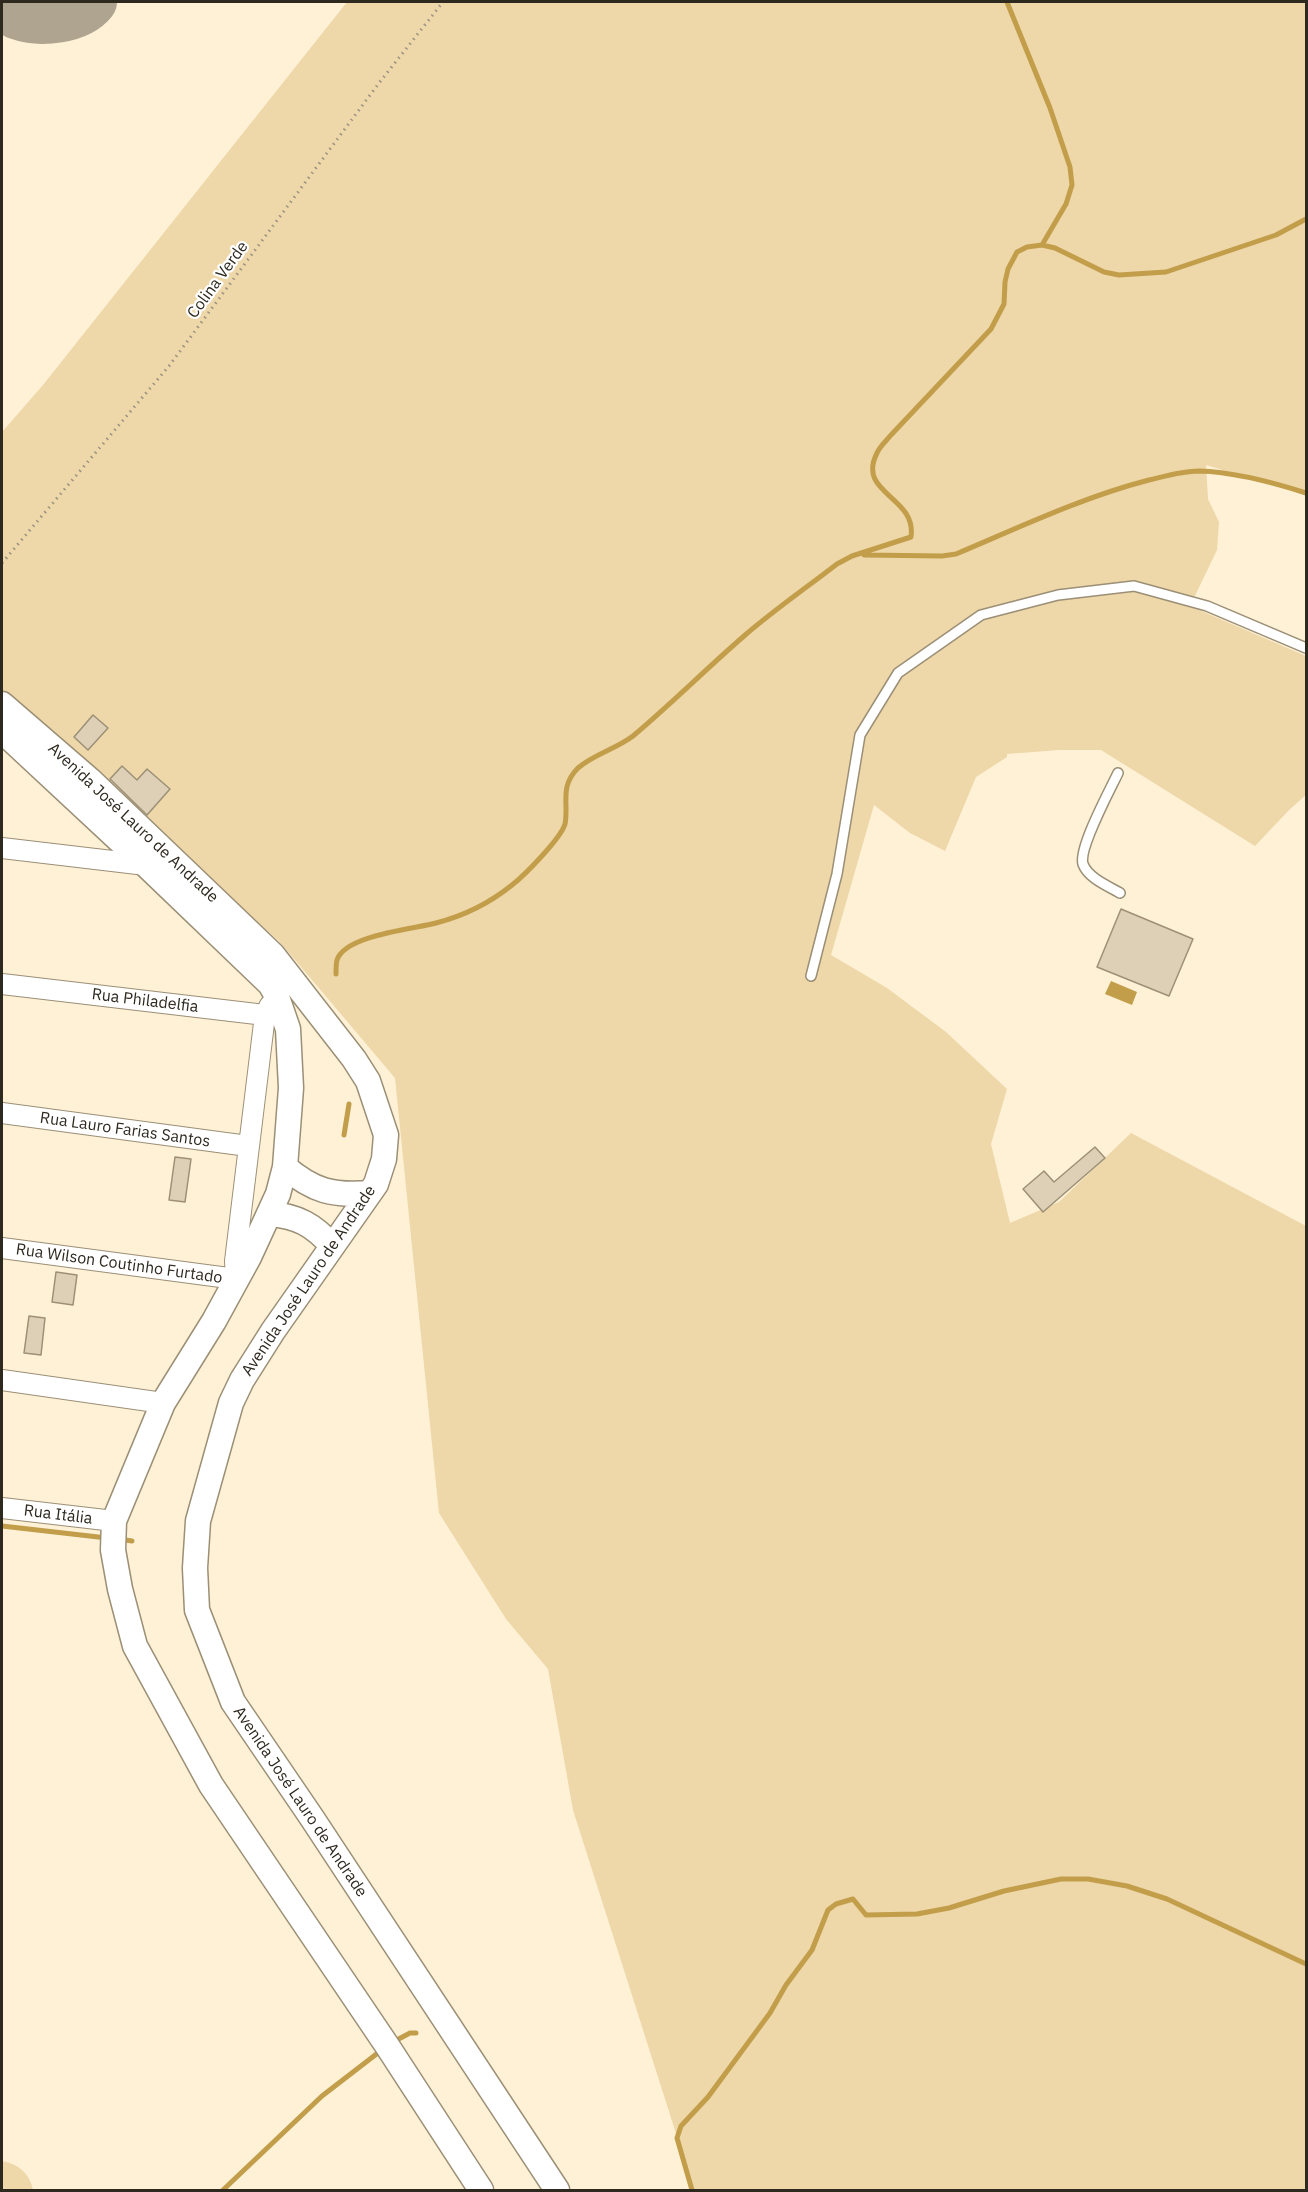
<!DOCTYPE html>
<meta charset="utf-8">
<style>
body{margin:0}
#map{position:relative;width:1308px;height:2192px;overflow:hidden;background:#fef1d6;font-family:"IBM Plex Sans",sans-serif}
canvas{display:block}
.frame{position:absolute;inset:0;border:3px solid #2e291f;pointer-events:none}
</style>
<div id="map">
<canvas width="1308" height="2192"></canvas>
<div class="frame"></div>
</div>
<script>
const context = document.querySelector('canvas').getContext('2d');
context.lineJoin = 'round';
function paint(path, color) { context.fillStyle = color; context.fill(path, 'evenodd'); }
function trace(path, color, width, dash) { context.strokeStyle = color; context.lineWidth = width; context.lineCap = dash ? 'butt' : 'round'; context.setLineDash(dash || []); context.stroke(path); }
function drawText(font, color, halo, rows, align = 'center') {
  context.font = font + ' "IBM Plex Sans",sans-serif'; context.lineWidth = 4.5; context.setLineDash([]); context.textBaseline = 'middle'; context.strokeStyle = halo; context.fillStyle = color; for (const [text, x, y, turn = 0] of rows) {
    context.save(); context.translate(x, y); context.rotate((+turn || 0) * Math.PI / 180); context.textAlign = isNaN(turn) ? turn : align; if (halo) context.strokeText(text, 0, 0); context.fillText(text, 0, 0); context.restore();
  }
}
const green = new Path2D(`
 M347 2H1306V495L1206 465 1208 499 1219 522 1217 550 1190 606 1306 656V795L1289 810 1255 846 1101 750H1059L1007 754V757L976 777 945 851 910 833 874 805 831 955 887 988 946 1032 1007 1089 991 1144 1010 1223 1059 1202 1131 1133 1306 1226V2190H694L573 1810 548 1669 506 1619 439 1513 395 1078 279 941 2 698V432L43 385Z
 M2 2161C19 2164 30 2174 33 2190H2Z`);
const water = new Path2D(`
 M1111 981 1137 992 1132 1005 1105 994Z`);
const stream = new Path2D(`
 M1007 2 1050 108 1070 167 1072 185 1066 204 1042 245
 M864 555 942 556 956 554C1020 527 1083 497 1149 480 1166 476 1182 471 1199 471 1235 472 1272 482 1306 493
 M336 974C336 970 336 964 337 960 345 935 414 929 436 923 463 916 491 902 512 885 525 875 561 838 565 824 569 804 559 787 578 768 594 754 616 749 633 736 671 704 706 669 744 636 774 610 806 588 837 564L852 556 911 537C917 496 856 494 877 453 880 446 887 440 891 435L991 329 1004 304 1005 282 1008 269 1017 252 1027 247 1042 245 1055 248 1104 272 1119 275 1166 272 1276 235 1306 219
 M344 1135 349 1104
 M2 1526 107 1538
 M119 1539 132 1541
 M393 2042 410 2033H416
 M223 2190 322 2096 383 2049
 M692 2190 677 2138 681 2126 708 2097 770 2013 786 1985 812 1950 828 1910 836 1904 853 1899 866 1915 917 1914 949 1908 1004 1891 1061 1879H1088L1127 1886 1167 1899 1306 1964`);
const taxiway = new Path2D(`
 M2 6C7 10 12 15 18 17 40 25 79 21 94 2`);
const building = new Path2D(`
 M93 715 108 728 88 750 74 737Z
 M122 766 137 780 147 769 170 789 147 815 110 779Z
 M1121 909 1193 939 1169 996 1097 967Z
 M1095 1147 1105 1158 1043 1212 1023 1189 1044 1171 1054 1182Z
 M175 1157 191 1159 185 1202 169 1200Z
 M56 1272 77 1275 73 1305 52 1302Z
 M29 1316 45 1318 41 1355 24 1353Z`);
const path = new Path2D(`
 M2 563 169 366 379 83 443 2`);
const service = new Path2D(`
 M1118 773C1110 790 1078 849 1083 864 1088 878 1108 886 1120 893
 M811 976 837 874 860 735 898 673 981 615 1058 595 1134 586 1207 606 1306 648`);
const minor = new Path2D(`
 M2 848 146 865
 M2 984 265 1015 270 1005
 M2 1113 248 1146
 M2 1248 236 1279 235 1261 265 1015
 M2 1380 163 1403
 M2 1508 114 1521`);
const tertiary = new Path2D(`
 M2 704 90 780 273 955 354 1059 368 1081 386 1135 384 1159 376 1184 273 1331 242 1380 231 1403 198 1521 195 1568 197 1610 233 1702 312 1818 557 2190
 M2 731 146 865 270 984 276 994 288 1029 291 1088 285 1167 278 1194 249 1257 214 1321 163 1403 114 1521 113 1550 120 1589 135 1646 211 1785 388 2047 481 2190
 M285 1167C313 1191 333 1196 369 1193
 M270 1214C297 1216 314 1225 332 1246`);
const streetNames = [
 ["Colina Verde",218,280,-54],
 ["Avenida José Lauro de Andrade",133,823,43],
 ["Rua Philadelfia",145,1001,7],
 ["Rua Lauro Farias Santos",125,1130,8],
 ["Rua Wilson Coutinho Furtado",119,1264,8],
 ["Avenida José Lauro de Andrade",309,1281,-56],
 ["Rua Itália",58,1515,7],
 ["Avenida José Lauro de Andrade",300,1802,56]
];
paint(green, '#eed7a8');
paint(water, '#c29e4b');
trace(stream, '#c29e4b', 5);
trace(taxiway, '#aea490', 46);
paint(building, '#ddd0b6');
trace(building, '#9c9077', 1.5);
trace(service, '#9b8f76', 12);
trace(minor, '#9b8f76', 22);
trace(tertiary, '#9b8f76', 27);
trace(path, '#9c9380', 3, [1.5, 4.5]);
trace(service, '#fff', 9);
trace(minor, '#fff', 20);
trace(tertiary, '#fff', 24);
drawText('16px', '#2e291f', '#fff', streetNames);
</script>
